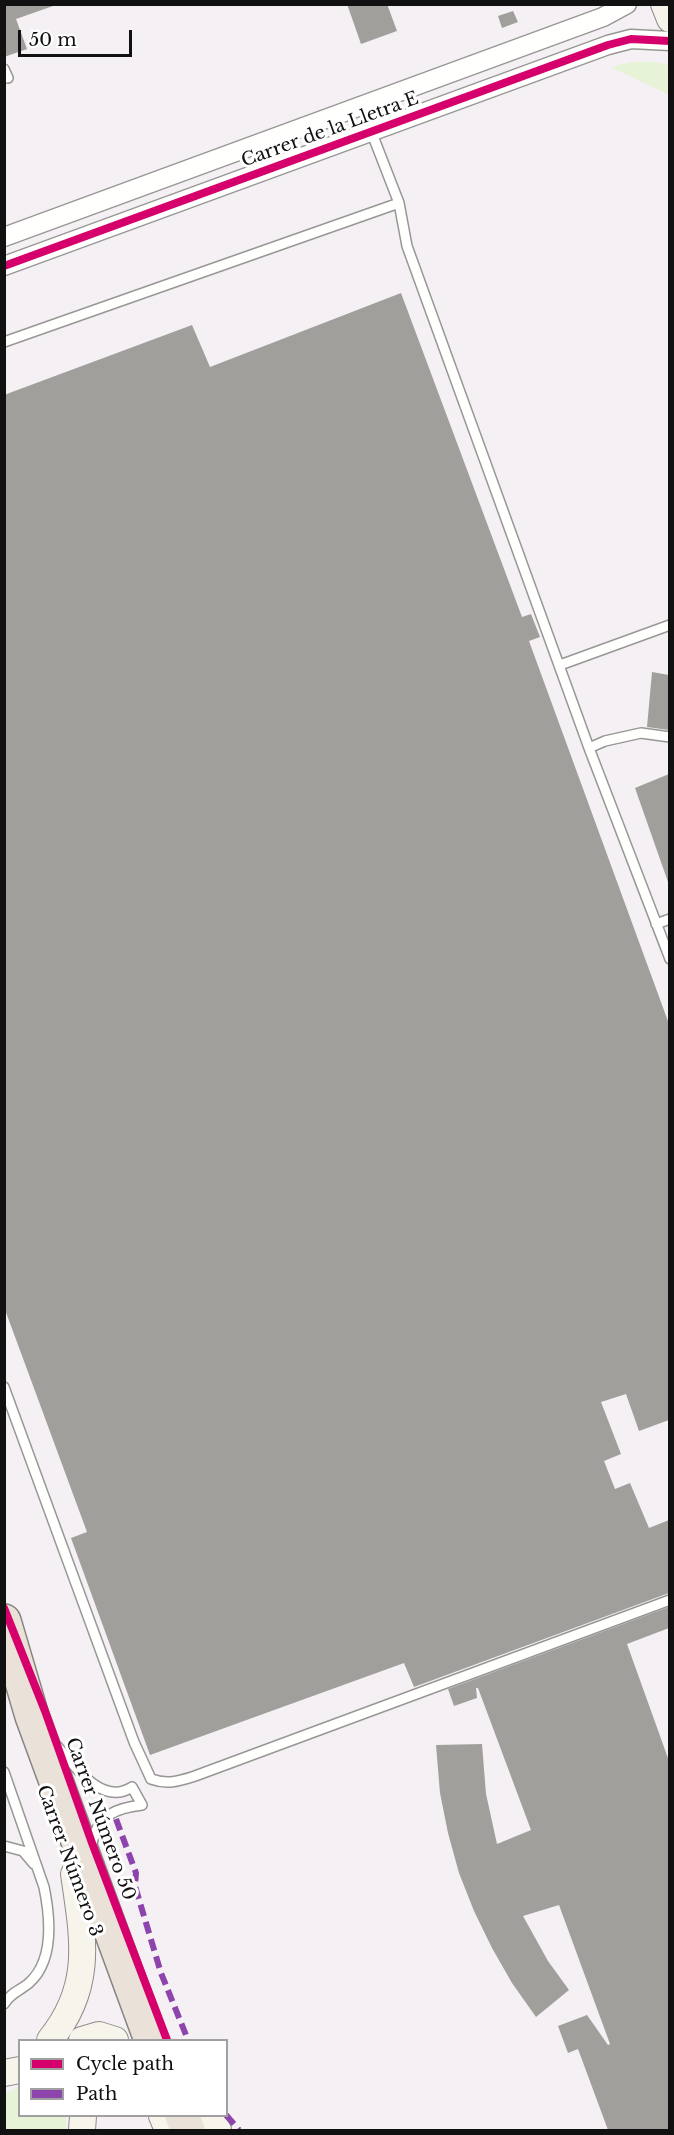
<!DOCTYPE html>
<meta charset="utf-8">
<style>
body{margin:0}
#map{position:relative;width:674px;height:2135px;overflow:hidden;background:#fdfcf7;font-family:"Libre Baskerville",serif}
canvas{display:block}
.frame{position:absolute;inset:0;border:6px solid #111;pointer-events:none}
.legend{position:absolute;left:18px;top:2039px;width:210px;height:78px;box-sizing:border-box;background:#fff;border:2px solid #a0a0a0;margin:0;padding:8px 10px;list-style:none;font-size:18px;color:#111}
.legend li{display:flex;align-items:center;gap:12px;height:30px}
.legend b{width:30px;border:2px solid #a0a0a0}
.scale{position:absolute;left:18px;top:30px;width:114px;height:27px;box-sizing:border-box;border:3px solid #111;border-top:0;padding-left:8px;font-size:18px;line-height:21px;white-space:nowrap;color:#111;-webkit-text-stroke:4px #fff;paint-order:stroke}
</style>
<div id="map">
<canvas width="674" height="2135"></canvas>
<div class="frame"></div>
<ul class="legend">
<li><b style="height:8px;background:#d6006c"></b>Cycle path</li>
<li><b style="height:8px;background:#8e44ad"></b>Path</li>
</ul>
<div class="scale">50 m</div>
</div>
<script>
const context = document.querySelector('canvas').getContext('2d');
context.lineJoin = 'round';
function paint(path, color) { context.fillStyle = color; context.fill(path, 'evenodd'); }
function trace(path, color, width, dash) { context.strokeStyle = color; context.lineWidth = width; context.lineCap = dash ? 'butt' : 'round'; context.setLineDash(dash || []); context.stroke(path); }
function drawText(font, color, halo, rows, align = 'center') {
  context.font = font + ' "Libre Baskerville",serif'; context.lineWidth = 6; context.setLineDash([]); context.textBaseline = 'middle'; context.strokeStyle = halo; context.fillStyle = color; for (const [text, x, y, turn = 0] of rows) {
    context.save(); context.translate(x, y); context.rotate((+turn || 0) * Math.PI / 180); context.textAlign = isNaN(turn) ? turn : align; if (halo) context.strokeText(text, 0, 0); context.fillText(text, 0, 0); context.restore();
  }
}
const industrial = new Path2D(`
 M5 5H669V2130H5ZM20 2040H226V2116H20Z`);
const green = new Path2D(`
 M632 62H655L669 65V95L611 67Z
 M19 2086 20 2116H66V2130H5V2095Z`);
const building = new Path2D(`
 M4 4H52L53 6 16 19 27 49 4 57Z
 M347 4H387L397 31 361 44Z
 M513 11 518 22 502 28 498 16Z
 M401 293 522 617 531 614 540 637 529 641 669 1024V1420L639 1431 626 1394 601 1402 621 1454 604 1461 615 1489 630 1483 649 1528 669 1520V1593L414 1687 404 1663 150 1755 71 1538 87 1532 4 1307V395L192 325 210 367Z
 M652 672 669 675V730L647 727Z
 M669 774V882H668L635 788Z
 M669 1607V1628L627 1644 669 1761V2130H608L578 2049 568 2053 558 2026 587 2015 608 2045 610 2044 559 1905 523 1916 548 1961 569 1990 536 2017 512 1983 492 1948 474 1911 459 1873 448 1833 440 1793 436 1745 482 1744 486 1794 497 1844 531 1830 478 1688H476L477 1698 454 1706 448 1689Z`);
const lane = new Path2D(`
 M4 69 8 78
 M371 131 399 203 407 246 589 748 670 959
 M4 342 399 203
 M560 665 670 625
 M589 748 605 741 641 733 670 737
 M656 924 670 919
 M4 1387 134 1742 151 1779C168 1785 179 1781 195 1776L670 1600
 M57 1746C74 1765 102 1807 132 1787L142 1805C116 1808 98 1815 92 1843
 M4 1772 44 1887C50 1916 55 1960 29 1983 21 1990 10 1993 4 2004
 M4 1846 23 1851 34 1864`);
const street = new Path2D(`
 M4 237 603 17 627 4
 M4 266 608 45 631 39 670 41`);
const secondary = new Path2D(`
 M664 4 670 19
 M50 2040C94 1986 83 1937 74 1874
 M82 2040 99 2035 115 2040
 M4 2073 20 2070
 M162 2116 168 2130
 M208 2116 218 2130
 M82 2130 83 2116`);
const highway = new Path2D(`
 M4 1621 32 1716 151 2040
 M182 2116 188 2130`);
const quiet = new Path2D(`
 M116 1819 136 1873 135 1886 161 1973 188 2040
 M226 2115 239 2130`);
const cycleway = new Path2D(`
 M4 266 608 45 631 39 670 41
 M4 1608 45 1711 92 1843 167 2040`);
const streetNames = [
 ["Carrer de la Lletra E",330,130,-20],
 ["Carrer Número 50",100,1819,70],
 ["Carrer Número 3",69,1861,70]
];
paint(industrial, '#f5f0f3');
paint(green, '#e7f3d7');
paint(building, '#a19f9c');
trace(lane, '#979795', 12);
trace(street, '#979795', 21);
trace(secondary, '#8e8d8b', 28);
trace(highway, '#858482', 36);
trace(lane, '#fffffe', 9);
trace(street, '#fffffe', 18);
trace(secondary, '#f6f4eb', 26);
trace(highway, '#eae1d8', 33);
trace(quiet, '#8e44ad', 6, [12, 6]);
trace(cycleway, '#d6006c', 8);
drawText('18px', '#111', '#fff', streetNames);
</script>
